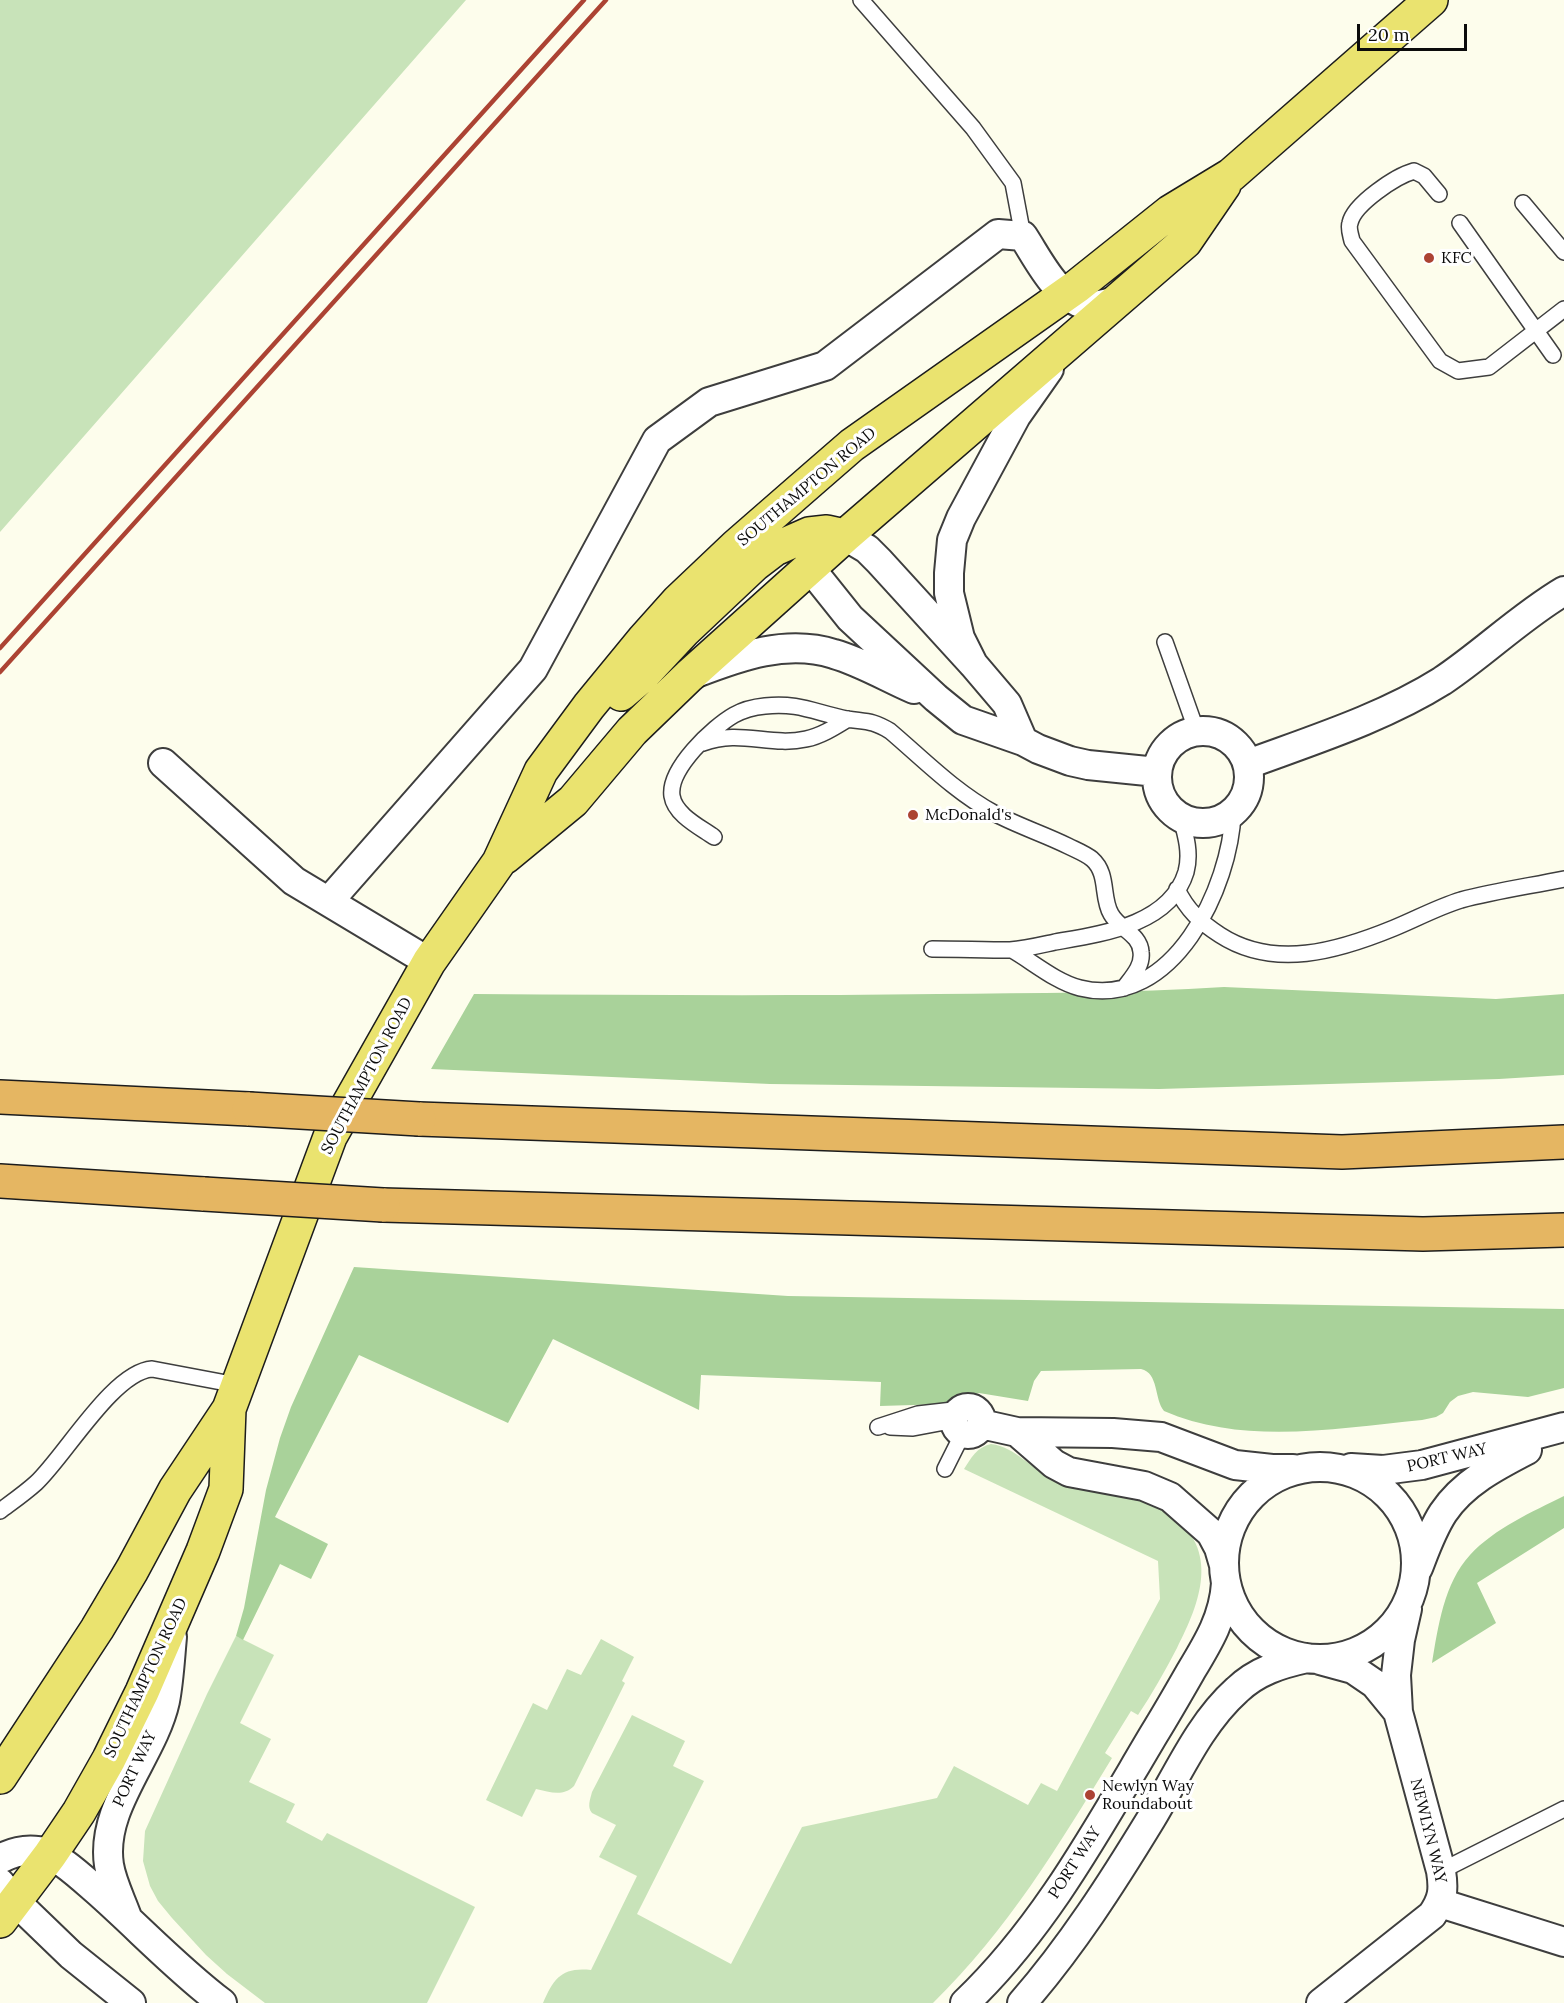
<!DOCTYPE html>
<style>
body{margin:0}
#map{position:relative;width:1564px;height:2003px;overflow:hidden;background:#fdfdec;font-family:Lora,serif}
canvas{display:block}
.scale{position:absolute;left:1357px;top:24px;width:110px;height:27px;box-sizing:border-box;border:3px solid #0b0b0b;border-top:0;padding-left:8px;font-size:18px;line-height:21px;white-space:nowrap;color:#0b0b0b;-webkit-text-stroke:4px #fff;paint-order:stroke}
</style>
<div id="map">
<canvas width="1564" height="2003"></canvas>
<div class="scale">20 m</div>
</div>
<script>
const context = document.querySelector('canvas').getContext('2d');
context.lineJoin = 'round';
function paint(path, color) { context.fillStyle = color; context.fill(path, 'evenodd'); }
function trace(path, color, width, dash) { context.strokeStyle = color; context.lineWidth = width; context.lineCap = dash ? 'butt' : 'round'; context.setLineDash(dash || []); context.stroke(path); }
function drawText(font, color, halo, rows, align = 'center') {
  context.font = font + ' Lora,serif'; context.lineWidth = 6; context.setLineDash([]); context.textBaseline = 'middle'; context.strokeStyle = halo; context.fillStyle = color; for (const [text, x, y, turn = 0] of rows) {
    context.save(); context.translate(x, y); context.rotate((+turn || 0) * Math.PI / 180); context.textAlign = isNaN(turn) ? turn : align; if (halo) context.strokeText(text, 0, 0); context.fillText(text, 0, 0); context.restore();
  }
}
const green = new Path2D(`
 M0 0H466L0 532Z
 M991 1444C1016 1447 1031 1470 1054 1478 1084 1489 1117 1489 1147 1499 1155 1501 1163 1509 1170 1514 1221 1550 1200 1603 1177 1648 1165 1671 1152 1694 1138 1715L1131 1711 1105 1753 1112 1758C1059 1845 1007 1931 933 2003H543C554 1978 562 1967 591 1970L637 1876 599 1857 616 1825 592 1813C587 1807 590 1800 592 1792L632 1715 685 1741 673 1766 704 1781 637 1914 731 1964 802 1827 937 1798 954 1766 1028 1805 1041 1783 1057 1791 1160 1599 1158 1561 964 1469C971 1458 977 1447 991 1444Z
 M236 1636 274 1655 240 1723 271 1739 249 1782 295 1804 286 1822 322 1841 327 1833 475 1907 427 2003H265L227 1974 206 1955 172 1918 158 1901 150 1886 143 1861 145 1831 207 1694Z
 M601 1639 634 1657 622 1681 625 1683 574 1786C563 1797 550 1792 536 1789L522 1817 486 1800 533 1703 547 1710 567 1669 581 1675Z`);
const forest = new Path2D(`
 M1224 987 1496 999 1564 994V1075L1499 1079 1159 1089 770 1084 431 1069 474 994C629 995 783 996 938 994 1034 993 1129 993 1224 987Z
 M354 1267 788 1296 1564 1309V1388L1528 1397 1473 1392 1458 1396 1450 1402 1443 1413 1436 1417 1422 1420C1337 1428 1245 1446 1164 1411 1154 1399 1159 1373 1141 1369L1041 1371 1034 1381 1028 1401 979 1393 946 1404 880 1406 881 1382 701 1375 699 1410 553 1339 508 1423 359 1355 275 1517 328 1544 311 1579 280 1564 243 1640 236 1636 244 1608 266 1490 280 1438 291 1407Z
 M1564 1496V1528L1477 1583 1496 1623 1432 1663C1438 1627 1444 1583 1470 1555 1495 1528 1532 1512 1564 1496Z`);
const lane = new Path2D(`
 M861 0 973 128 1013 183 1023 236
 M1439 194 1424 176 1414 171C1396 176 1354 204 1350 223 1348 228 1351 236 1352 241L1440 361 1458 371 1489 367 1564 309
 M1523 203 1564 252
 M1460 223 1553 355
 M1165 642 1197 732
 M703 743C740 729 770 747 806 739 821 736 835 727 848 719
 M714 837C700 827 675 815 672 796 668 769 713 727 734 715 743 710 755 707 765 706 798 702 816 713 847 719 866 722 872 720 890 731 923 759 955 792 994 813 1018 826 1044 834 1068 846 1076 850 1086 854 1092 859 1109 874 1101 897 1111 914 1119 929 1140 934 1141 952 1143 966 1132 977 1124 988
 M1177 889C1187 910 1200 922 1220 935 1274 970 1338 951 1394 928 1416 919 1438 907 1461 900 1495 891 1530 886 1564 879
 M932 949C958 949 984 950 1010 950 1025 949 1041 945 1055 942 1101 934 1170 925 1186 872 1191 854 1186 836 1181 818
 M1012 950C1033 962 1056 982 1080 988 1173 1011 1231 886 1233 812
 M878 1427 918 1414 962 1409
 M890 1427 913 1428 945 1422 956 1426
 M945 1469 963 1433
 M0 1511C12 1502 25 1493 36 1483 65 1456 113 1372 152 1369L237 1385
 M1441 1871 1564 1809`);
const street = new Path2D(`
 M845 536 867 549 879 561 973 664 1007 704 1023 741
 M810 568 850 618 936 698 963 720 1023 741 1038 749 1070 761 1088 765 1157 772
 M973 664 960 638 949 593V573L952 540 961 518 1016 416 1049 369
 M696 673C740 656 787 639 834 654 862 662 888 678 914 689
 M1157 777a46 46 0 1 1 92 0a46 46 0 1 1-92 0Z
 M163 763 294 881 429 962
 M1248 764C1313 740 1383 718 1442 681 1484 653 1520 617 1564 591
 M329 901 533 669 657 440 709 402 825 366 998 234 1023 236C1040 262 1055 296 1086 305 1094 308 1106 303 1114 302
 M955 1421a13 13 0 1 1 26 0a13 13 0 1 1-26 0Z
 M981 1424 1017 1432 1113 1433 1161 1437 1235 1465 1272 1469H1293
 M1017 1432 1054 1464 1069 1472 1144 1486 1170 1497 1211 1533 1219 1548 1224 1565
 M1224 1563a96 96 0 1 1 192 0a96 96 0 1 1-192 0Z
 M1351 1468 1383 1470 1422 1465 1564 1427
 M1418 1568C1425 1550 1432 1530 1443 1513 1463 1483 1496 1466 1527 1450
 M1320 1660 1353 1669 1375 1684 1398 1712
 M0 1859C12 1852 25 1849 39 1851 58 1855 81 1877 96 1890 138 1927 177 1969 222 2003
 M0 1883 16 1902 71 1955 131 2003
 M1440 1903 1564 1942
 M127 1917C121 1900 112 1883 109 1865 100 1807 153 1756 165 1701 169 1680 170 1658 172 1637
 M965 2003C1045 1927 1098 1828 1154 1734 1167 1713 1179 1692 1191 1671 1208 1643 1224 1617 1226 1583
 M1022 2003C1071 1947 1112 1883 1151 1819 1177 1776 1199 1724 1237 1690 1257 1671 1280 1664 1307 1658
 M1321 2003 1432 1915C1443 1899 1444 1890 1441 1871L1398 1712 1396 1675 1400 1640 1407 1609`);
const primary = new Path2D(`
 M621 694 641 677 684 631 754 565 775 549 809 534 827 532 845 536
 M505 857 573 801 632 731 689 676 845 536 1185 242 1224 185
 M0 1777 97 1629 132 1570 175 1490 229 1409 330 1137 429 962 499 862 541 771 589 706 644 639 678 601 736 546 814 478 852 445 1076 287 1170 212 1231 175 1431 0
 M0 1921 50 1855 79 1812 109 1759 142 1692 203 1551 226 1489 229 1409`);
const highway = new Path2D(`
 M0 1097 249 1109
 M419 1119 1342 1152 1564 1142
 M0 1181 204 1194
 M383 1205 1423 1234 1564 1230`);
const rail = new Path2D(`
 M0 648 584 0
 M0 672 606 0`);
const highwayBridge = new Path2D(`
 M249 1109 419 1119
 M204 1194 383 1205`);
const markers = [
 [1429,258,6,"#ac4333"],
 [913,815,6,"#ac4333"],
 [1090,1795,6,"#ac4333"]
];
const poiNames = [
 ["KFC",1441,258],
 ["McDonald's",925,815],
 ["Newlyn Way",1102,1786],
 ["Roundabout",1102,1804]
];
const streetNames = [
 ["SOUTHAMPTON ROAD",807,487,-40],
 ["SOUTHAMPTON ROAD",367,1076,-62],
 ["PORT WAY",1447,1458,-13],
 ["SOUTHAMPTON ROAD",146,1678,-65],
 ["PORT WAY",135,1769,-65],
 ["NEWLYN WAY",1428,1831,76],
 ["PORT WAY",1075,1863,-57]
];
paint(green, '#c8e3b9');
paint(forest, '#a9d29a');
trace(lane, '#3e3e3e', 18);
trace(street, '#3e3e3e', 32);
trace(primary, '#1c1c1c', 36);
trace(highway, '#1c1c1c', 36);
trace(lane, '#fff', 15);
trace(street, '#fff', 28);
trace(primary, '#eae36f', 33);
trace(highway, '#e5b662', 33);
trace(rail, '#ac4333', 4.5);
trace(highwayBridge, '#1c1c1c', 36, []);
trace(highwayBridge, '#e5b662', 33);
for (const [x, y, r, color] of markers) { const dot = new Path2D(); dot.arc(x, y, r, 0, 2 * Math.PI); context.fillStyle = color; context.fill(dot); trace(dot, '#fff', 2); }
drawText('16px', '#0b0b0b', '#fff', poiNames, 'left');
drawText('16px', '#0b0b0b', '#fff', streetNames);
</script>
